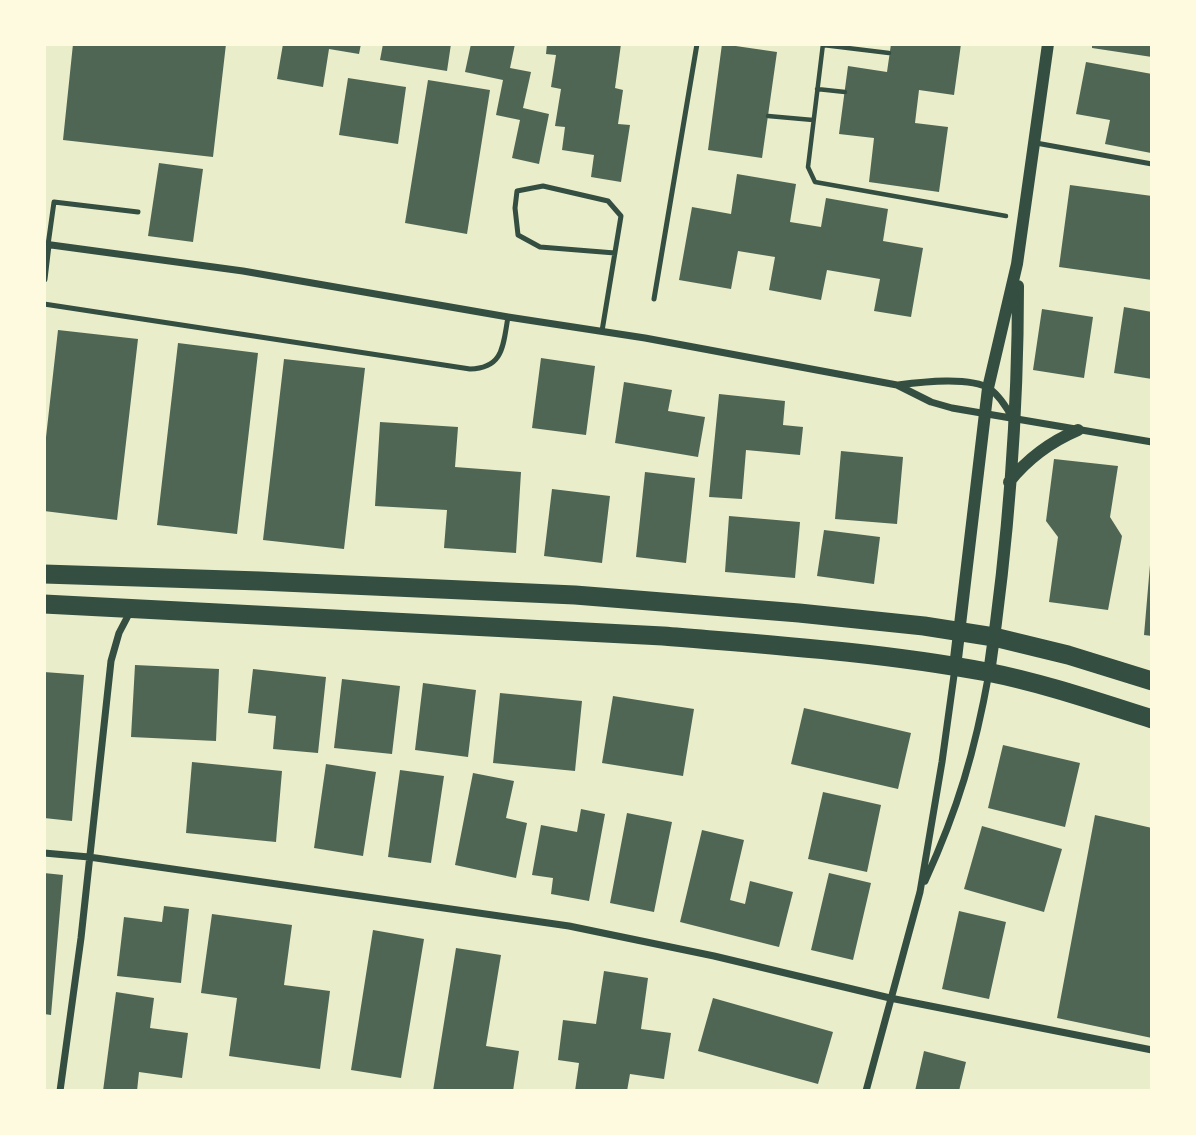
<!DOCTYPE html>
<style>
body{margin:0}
#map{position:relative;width:1196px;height:1135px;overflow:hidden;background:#e9edc9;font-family:"Libre Baskerville",serif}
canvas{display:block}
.frame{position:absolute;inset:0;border:46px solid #fefae0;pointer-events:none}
</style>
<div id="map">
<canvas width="1196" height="1135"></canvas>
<div class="frame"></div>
</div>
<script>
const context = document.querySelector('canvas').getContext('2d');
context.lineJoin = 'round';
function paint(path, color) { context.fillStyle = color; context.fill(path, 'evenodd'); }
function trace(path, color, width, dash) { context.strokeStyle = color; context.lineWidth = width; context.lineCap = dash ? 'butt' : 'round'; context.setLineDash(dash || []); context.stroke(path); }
const building = new Path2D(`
 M73 44H226L213 157 63 140Z
 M283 44H361L359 54 329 49 323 87 277 79Z
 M383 44H451L447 71 380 60Z
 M471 44H515L510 68 531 72 523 108 549 114 539 164 512 158 520 120 496 115 503 80 465 72Z
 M547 44H621L615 88 623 90 618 124 630 125 621 182 591 177 594 155 562 150 565 127 555 126 561 89 551 87 556 55 546 54Z
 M722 44 777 52 762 158 708 150Z
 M891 44H961L954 95 919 90 915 123 948 127 939 192 869 182 874 138 839 134 848 66 887 72Z
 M1092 44H1152V57L1092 48Z
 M1086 62 1152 74 1151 153 1105 144 1110 120 1076 114Z
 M348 78 406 87 398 144 339 135Z
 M428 80 490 90 467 234 405 223Z
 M159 163 203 169 193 242 148 236Z
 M737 174 796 184 790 222 821 227 826 198 888 209 883 241 923 248 911 317 874 311 880 279 827 270 821 300 769 290 775 257 738 251 731 289 679 280 692 207 731 214Z
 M1070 185 1152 196V280L1059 267Z
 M1124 307 1152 312V379L1114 373Z
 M1042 309 1093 317 1084 378 1033 370Z
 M58 330 138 339 117 520 44 511V455Z
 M178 343 258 353 237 534 157 525Z
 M541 358 595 366 586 435 532 428Z
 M284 359 365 368 344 549 263 540Z
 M624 382 672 390 668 411 705 417 698 457 615 443Z
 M719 394 785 401 783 425 803 427 800 455 746 450 742 499 709 497Z
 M380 422 458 427 455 467 521 472 516 553 444 548 447 510 375 506Z
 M841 451 903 457 897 524 835 519Z
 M1054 459 1118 466 1110 517 1122 536 1108 610 1049 602 1058 537 1046 521Z
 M645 472 695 478 686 563 636 557Z
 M552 489 610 496 602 563 544 556Z
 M729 516 800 522 795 578 725 572Z
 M824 530 880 537 874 584 817 576Z
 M1150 565H1152V636L1144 635Z
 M135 665 219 669 216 741 131 737Z
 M253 669 326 677 318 753 273 749 276 716 248 713Z
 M44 672 84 675 72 821 44 818Z
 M342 679 400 686 392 754 334 748Z
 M423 683 476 690 468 757 415 750Z
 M500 693 582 701 575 771 493 763Z
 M613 696 694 709 683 776 602 763Z
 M804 708 911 733 898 789 791 764Z
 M1003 745 1080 763 1065 827 988 808Z
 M192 762 282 771 276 842 186 833Z
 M326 764 376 772 363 856 314 848Z
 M400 770 444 776 431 863 388 857Z
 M473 773 514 781 506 818 527 823 516 878 455 865Z
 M823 792 881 805 867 872 808 859Z
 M581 809 605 814 589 901 551 894 553 878 532 875 541 825 577 832Z
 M627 813 672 822 654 912 610 903Z
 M1095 815 1152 828V1038L1057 1018Z
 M982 826 1062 849 1044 912 964 889Z
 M702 830 744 840 730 900 745 904 750 881 793 892 779 947 680 922Z
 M44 873 63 875 51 1015 44 1014Z
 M829 873 871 883 853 960 811 950Z
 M164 906 189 909 181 983 117 976 124 917 162 922Z
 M959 911 1006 922 989 999 942 989Z
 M212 914 292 925 284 985 330 991 320 1069 229 1056 237 998 201 993Z
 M373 930 424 939 401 1078 351 1070Z
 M456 948 501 955 486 1046 519 1051 513 1091H433Z
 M604 971 648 978 641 1029 671 1033 664 1079 630 1074 627 1091H575L579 1063 558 1060 563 1020 596 1024Z
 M116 992 154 998 150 1028 188 1033 182 1078 139 1072 137 1091H103Z
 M713 998 833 1032 818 1084 698 1051Z
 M924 1051 966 1062 959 1091H915Z`);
const path = new Path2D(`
 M823 44 808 167 815 182 1006 216
 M823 45 889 53
 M817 89 845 92
 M768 116 813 120`);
const service = new Path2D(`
 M1036 143 1152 164
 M48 245 54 202 138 212
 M654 299 697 44
 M44 304 470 369C504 368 503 345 508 317
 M602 331 621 216 608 201 543 186 517 191 515 208 518 235 540 247 615 253`);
const minor = new Path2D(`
 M44 244 243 271 508 317 645 338 897 385 931 402 952 408 1152 442
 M44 279 48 245
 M898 385C921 382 970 376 990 389 1000 396 1007 408 1013 419
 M44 853 89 857 569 926 714 956 890 998 1152 1050
 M925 881C958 809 975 751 989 673
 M60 1091 81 938 111 661 119 633 130 612
 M866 1091 920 892 942 762 955 668`);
const tertiary = new Path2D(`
 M1009 482C1028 458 1050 442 1078 430
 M955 667 988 388 1017 264 1048 44
 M989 673C1008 545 1018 414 1018 286`);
const trunk = new Path2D(`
 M44 574 260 581 575 595 799 613 924 626 994 637 1068 655 1152 681
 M44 604 663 636C771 645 881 652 987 672 1043 683 1098 702 1152 719`);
paint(building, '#4f6655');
trace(path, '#344e41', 4.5);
trace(service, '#344e41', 5);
trace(minor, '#344e41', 7);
trace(tertiary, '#344e41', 12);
trace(trunk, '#344e41', 19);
</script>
